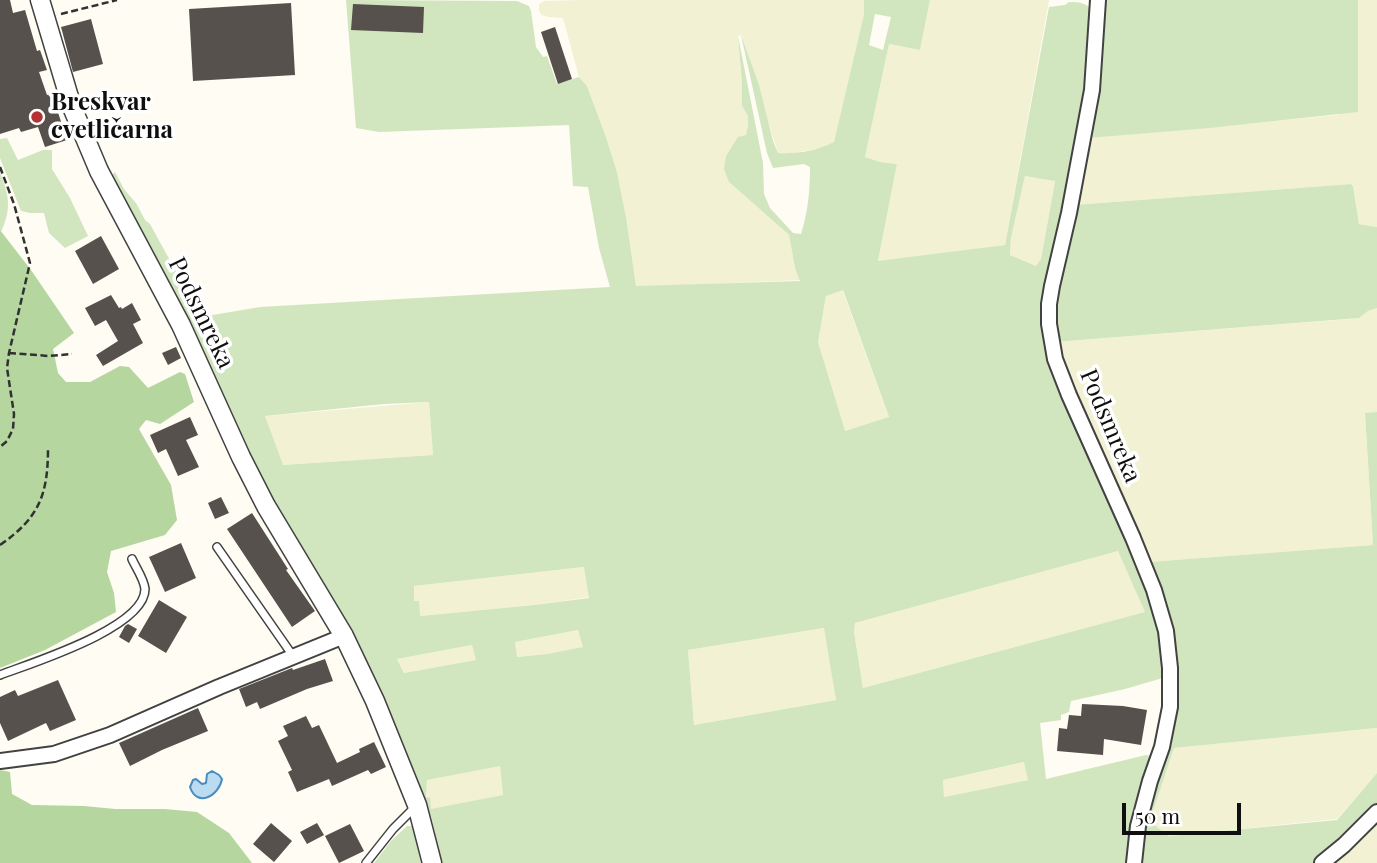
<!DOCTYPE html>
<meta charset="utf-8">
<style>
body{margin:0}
#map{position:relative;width:1377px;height:863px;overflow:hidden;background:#fefcf3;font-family:"Playfair Display",serif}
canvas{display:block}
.scale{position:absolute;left:1122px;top:803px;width:119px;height:32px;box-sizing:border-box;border:4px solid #0f0f0f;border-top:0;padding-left:9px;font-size:21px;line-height:24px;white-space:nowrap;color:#0f0f0f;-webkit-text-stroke:5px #fff;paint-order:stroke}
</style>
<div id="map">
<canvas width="1377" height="863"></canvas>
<div class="scale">50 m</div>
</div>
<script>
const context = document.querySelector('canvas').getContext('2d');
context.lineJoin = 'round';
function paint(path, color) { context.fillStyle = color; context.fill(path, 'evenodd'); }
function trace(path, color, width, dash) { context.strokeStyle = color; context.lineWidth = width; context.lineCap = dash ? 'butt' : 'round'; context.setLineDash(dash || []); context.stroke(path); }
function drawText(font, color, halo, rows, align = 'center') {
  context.font = font + ' "Playfair Display",serif'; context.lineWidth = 7; context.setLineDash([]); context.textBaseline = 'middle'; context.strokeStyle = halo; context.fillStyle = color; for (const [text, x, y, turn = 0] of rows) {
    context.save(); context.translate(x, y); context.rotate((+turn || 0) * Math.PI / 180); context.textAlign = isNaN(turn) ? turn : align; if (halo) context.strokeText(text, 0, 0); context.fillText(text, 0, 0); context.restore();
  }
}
const farmland = new Path2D(`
 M582 0H864V14L834 143 822 148 794 153H778L741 35 738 36 742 83V106L748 116 749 126 729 182 789 235 795 268 801 280 636 287 626 217 617 172 606 137 587 86 579 77 563 18 549 17 542 15 539 11V4L544 1Z
 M930 0H1049L1005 245 878 262 897 164 880 162 865 157 889 44 920 50Z
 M1358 0H1377V227L1359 224 1353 186 1351 184 1074 205 1089 138 1338 115 1358 86Z
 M1025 176 1055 180 1041 259 1036 266 1010 255 1011 238Z
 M842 289 889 418 844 431 818 342 826 296Z
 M1377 308V412L1365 413 1373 545 1149 562 1097 450 1055 342 1338 320 1359 318 1368 311Z
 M429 402 433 455 282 465 265 416Z
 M1118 551 1146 612 863 688 854 632 855 623Z
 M585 567 590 597 534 605 420 616 414 602V586Z
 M825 628 836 700 694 725 688 650Z
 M578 630 584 647 548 654 516 657 515 642Z
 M472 645 477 660 404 673 397 659Z
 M1377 728V773L1337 819 1169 836 1153 824 1152 813 1174 748Z
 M1025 762 1028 780 944 797 943 780Z
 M500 765 503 795 431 810 426 797 427 780Z
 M1377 820V863H1331Z`);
const green = new Path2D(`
 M346 0 517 1 529 6 531 11 536 47 543 57 547 56 557 84 579 77 587 86 606 137 617 172 626 217 636 286 800 281 795 268 789 235 729 182 724 169 726 156 738 137 746 135 748 126V116L742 106V83L738 36 763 163 764 194 770 208 793 233 801 234C808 212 810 190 810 167L804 164 773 168 767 153 741 35 759 85 773 141 778 153C797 154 817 151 834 142L864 14V0H930L920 50 889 44 865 157 880 162 897 164 878 261 1005 245 1049 7 1065 5 1069 2C1079 2 1086 2 1092 11L1088 78 1043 313 1123 531 1150 597 1163 643 1166 677 1125 689 1071 701 1069 712 1061 715V720L1040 723 1046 779 1146 755 1151 756 1152 761 1129 863H441L432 820 417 777 378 690 338 607 262 482 188 319 126 205 112 175 115 172 124 189 136 203 145 220 150 224 201 317 260 307 610 287 599 248 588 187 573 186 569 125 379 132 356 128ZM875 14 891 17 883 50 869 45ZM1025 176 1055 181 1041 259 1036 266 1010 255 1011 238ZM843 290 889 417 845 431 818 342 826 296ZM429 402 433 455 283 465 265 416 384 404ZM1118 551 1145 612 863 688 854 632 855 623ZM584 567 589 598 534 605 420 616 419 601H414V586ZM824 628 836 700 694 725 688 650ZM578 630 583 647 547 654 517 657 515 642ZM472 645 476 660 404 673 397 659ZM1024 762 1028 780 944 797 943 780ZM500 766 503 795 431 809 430 798 426 797 427 780Z
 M1100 0H1358V112L1209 128 1089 138Z
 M7 138 18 160 43 150H52V169L70 198 88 236 65 248 49 233 44 213H30L21 211 0 158V139Z
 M0 172C9 196 12 208 1 232L0 230Z
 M1351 184 1353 186 1359 224 1377 227V308L1368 311 1359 318 1055 342 1053 320 1074 205Z
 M1377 412V728L1174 748 1152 814 1153 824 1169 836 1337 820 1377 773V808L1332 851 1315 863H1137L1141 835 1174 696 1149 562 1373 545 1365 413Z
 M407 826H414L421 863H374L391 841Z`);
const forest = new Path2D(`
 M0 230 31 270 74 333 53 349 58 373 66 382H90L120 366 129 367 148 388 180 372 185 374 194 402 160 424 146 420 139 429 171 485 177 520 165 535 111 551 107 572 114 593 116 612 45 650 0 668Z
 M0 770 10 772 12 794 32 805 84 806 115 809H165L197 812 229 833 252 863H0Z`);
const water = new Path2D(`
 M212 771 219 775 222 779C219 796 197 808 190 787L193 780 196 779 202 784 206 783 207 774Z`);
const building = new Path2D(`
 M0 0H10L13 13 25 10 37 51 40 50 47 70 39 72 47 95 52 94 67 140 45 147 38 127 21 132 19 128 0 134Z
 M291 3 295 75 193 81 189 9Z
 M353 4 424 7 423 33 351 30Z
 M91 19 103 64 73 72 61 27Z
 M555 27 572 79 558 84 541 32Z
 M101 236 119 269 93 284 75 251Z
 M111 295 119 308 121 307 122 309 132 303 141 320 133 324 143 343 103 366 96 355 118 341 106 320 95 326 85 308Z
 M176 347 181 358 168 365 162 353Z
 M190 417 198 435 186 440 199 467 178 476 166 449 158 453 150 435Z
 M221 497 229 513 215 519 208 503Z
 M252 513 288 569 286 570 315 611 292 627 227 529Z
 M181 543 196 578 165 592 149 557Z
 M159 600 187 617 166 653 138 636Z
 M128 624 137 629 129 643 119 637 125 626Z
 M325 659 333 681 307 689 260 709 257 702 246 707 239 689 292 668 293 670Z
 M58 680 76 720 50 731 46 723 8 741 0 723V697L15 690 18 696Z
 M1082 704 1123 706 1147 710 1141 745 1104 739 1103 755 1057 751 1059 728 1067 729 1069 715 1081 716Z
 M198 708 208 731 162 750 130 766 119 743Z
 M306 716 312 728 319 725 337 763 360 752 359 749 374 742 386 767 371 774 368 770 332 786 329 779 297 792 288 772 292 770 278 741 288 736 283 726Z
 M271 823 292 841 274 862 253 844Z
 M317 823 324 835 307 844 300 832Z
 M350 824 364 851 339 863 325 836Z`);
const path = new Path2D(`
 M61 14 117 0
 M0 167 14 204 30 263 9 353 7 368 14 414 13 429 7 441 0 447
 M9 353 49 356 72 354
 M0 545C39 518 48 495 48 448`);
const service = new Path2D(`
 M217 547 293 656
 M0 675C31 663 145 628 145 589 144 579 136 568 132 559
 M366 863 393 829 417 805`);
const minor = new Path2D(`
 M1098 0 1092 90 1069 213 1052 286 1049 304V324L1055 359 1069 395 1133 538 1154 590 1166 631 1170 668V707L1162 747 1150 781 1138 826 1134 863
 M0 761 54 754 110 735 219 687 344 636
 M1322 863 1344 845 1377 812`);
const tertiary = new Path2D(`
 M40 0 72 107 99 171 181 325 241 457 266 506 344 636 375 701 417 805 432 863`);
const markers = [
 [37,117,7,"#b53233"]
];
const poiNames = [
 ["Breskvar",51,103],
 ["cvetličarna",51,131]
];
const streetNames = [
 ["Podsmreka",201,313,64],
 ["Podsmreka",1110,426,67]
];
paint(farmland, '#f2f1d4');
paint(green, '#d1e6be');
paint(forest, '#b5d69f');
paint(water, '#bbdbf1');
trace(water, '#488cc2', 2);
paint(building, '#57514d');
trace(service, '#424242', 10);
trace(minor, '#424242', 18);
trace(tertiary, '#424242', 21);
trace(path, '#313131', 2.5, [7, 3.5]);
trace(service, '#fff', 7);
trace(minor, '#fff', 14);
trace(tertiary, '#fff', 18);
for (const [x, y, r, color] of markers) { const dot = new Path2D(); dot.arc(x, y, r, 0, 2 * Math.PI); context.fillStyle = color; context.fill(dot); trace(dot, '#fff', 2.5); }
drawText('bold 24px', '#0f0f0f', '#fff', poiNames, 'left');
drawText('24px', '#0f0f0f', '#fff', streetNames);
</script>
